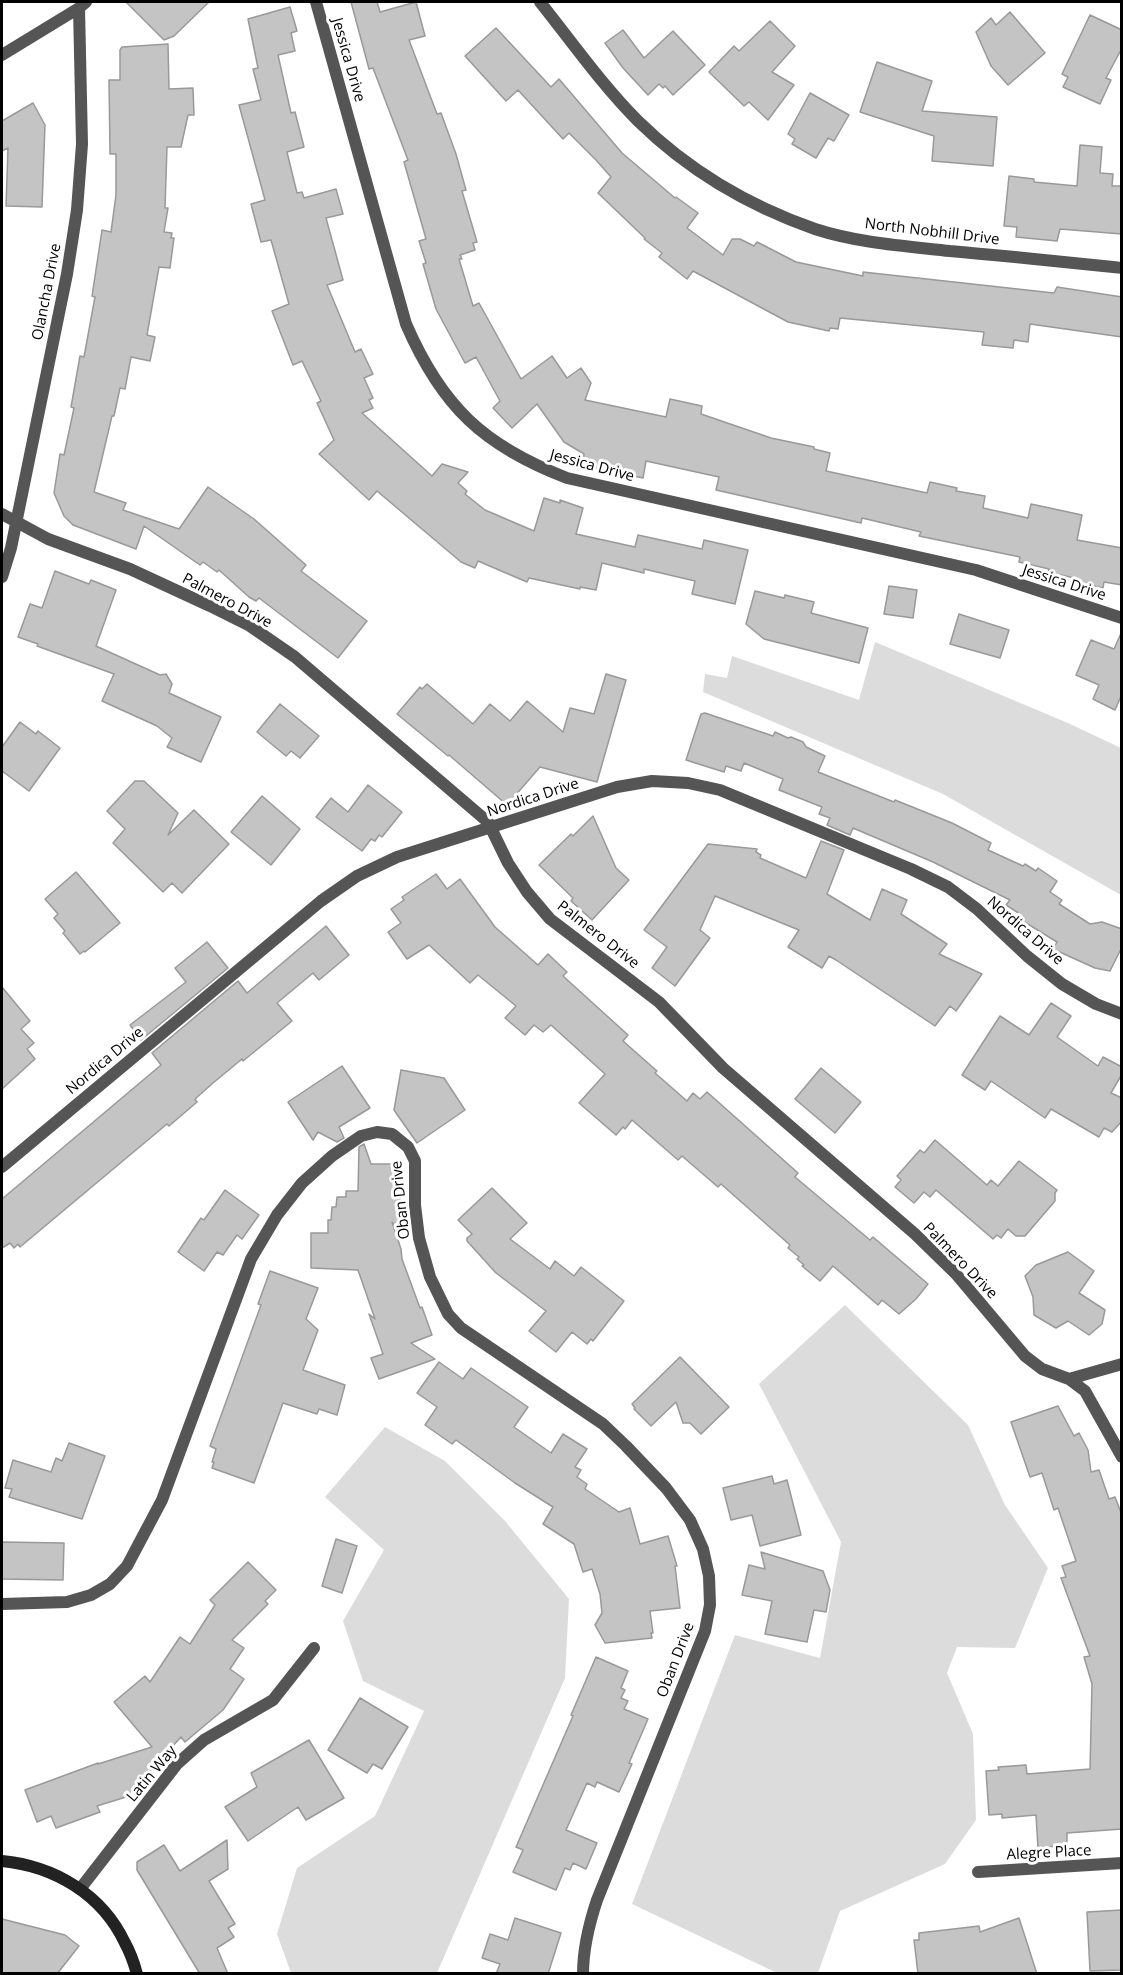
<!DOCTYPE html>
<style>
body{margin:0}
#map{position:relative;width:1123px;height:1975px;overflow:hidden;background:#fff;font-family:"Open Sans",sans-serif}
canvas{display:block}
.frame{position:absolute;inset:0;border:3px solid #000;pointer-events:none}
</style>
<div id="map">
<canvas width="1123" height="1975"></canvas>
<div class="frame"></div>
</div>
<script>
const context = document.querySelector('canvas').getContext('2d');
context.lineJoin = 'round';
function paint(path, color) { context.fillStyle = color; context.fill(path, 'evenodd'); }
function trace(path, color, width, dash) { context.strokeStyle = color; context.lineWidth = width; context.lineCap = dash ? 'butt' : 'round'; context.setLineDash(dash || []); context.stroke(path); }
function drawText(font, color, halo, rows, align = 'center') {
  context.font = font + ' "Open Sans",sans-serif'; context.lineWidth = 6; context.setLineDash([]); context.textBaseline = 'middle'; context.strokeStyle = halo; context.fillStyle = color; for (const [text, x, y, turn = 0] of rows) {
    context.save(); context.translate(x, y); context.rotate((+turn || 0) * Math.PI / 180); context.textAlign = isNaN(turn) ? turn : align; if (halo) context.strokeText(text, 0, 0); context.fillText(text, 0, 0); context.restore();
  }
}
const green = new Path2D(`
 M875 642 1068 723 1121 748V895L943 794 703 692 705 674 727 678 732 656 859 700Z
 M845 1305 968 1425 1005 1505 1048 1568 1015 1648 957 1647 947 1673 973 1734 976 1820 945 1864 840 1911 818 1973H777L632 1904 735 1635 820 1658 841 1542 759 1384Z
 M385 1427 445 1461 505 1521 569 1599 565 1678 437 1973H291L277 1934 297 1868 375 1816 424 1711 363 1681 343 1621 384 1550 325 1497Z`);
const building = new Path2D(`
 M126 2H209L174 36 164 40Z
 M351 2H377L380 12 416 2 425 36 409 40 437 114 441 113 456 154 466 190 462 191 477 242 473 243 475 250 460 255 462 259H459L473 306 479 303 521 379 552 356 567 378 581 368 591 383 585 400 666 417 670 399 702 406 701 414 771 438 814 447V449L830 453 826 471 927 493 930 482 957 488 956 491 985 496 983 508 1028 518 1031 504 1082 515 1077 540 1122 548V585L1104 582 1103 588 1078 583 1079 579 1048 572 1049 569 1019 562 1020 557 919 536 921 532 862 518 861 523 716 490 719 477 646 461 643 478 582 465 584 454 564 442 537 404 512 428 493 408 500 401 476 357 465 363 436 309 423 264 426 263 419 241 426 239 404 162 408 160 373 68 369 69Z
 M290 7 297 31 291 33 295 51 278 55 291 113 295 112 304 147 287 152 297 193 302 192 304 198 336 189 343 214 326 218 343 280 327 285 355 352 361 349 373 374 364 378 373 398 369 400 373 408 362 413 432 476 442 464 468 472 458 483 467 491 465 494 485 510 534 531 544 498 560 503V500L583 508 576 534 635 547 638 535 702 549 704 540 748 550 735 604 692 594 695 581 644 569V573L602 563 596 590 580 587V589L529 578 527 582 478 561 475 568 461 562 377 491 369 500 319 454 334 440 317 403 321 401 302 361 293 365 272 311 289 304 271 240 261 242 251 204 265 200 239 105 261 100 253 69 258 68 248 19Z
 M1010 12 1045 53 1008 85 991 66 976 32 991 18 996 25Z
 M1090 15 1122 30V48L1106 78 1111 80 1100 104 1063 87 1068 77 1062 74Z
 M770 21 795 46 772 72 794 85 768 120 749 102 744 106 709 72 734 46 739 51Z
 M496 28 551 87 559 79 622 153 675 198 676 197 698 213 687 228 723 255 732 239H740L754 246 757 242 796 262 863 276V272L1054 293 1057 287 1122 297V337L1030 324 1028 342 1014 340 1013 348 982 345 984 332 840 318 838 329 830 328 829 331 788 322 693 271 687 279 659 257 662 253 644 239 645 238 598 193 611 177 596 160 569 133 563 139 518 90 506 101 465 56Z
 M623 30 644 58 673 31 705 65 673 95 665 86 663 88 659 84 648 95 623 68 605 43Z
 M168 44 169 89 193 88 194 115H188L181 147H167L165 208H168L164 232 172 233 171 238H174L170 268 159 267 147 335 155 337 150 361 131 357 125 389 120 388 114 416H112L94 492 126 503 123 510 179 529 208 487 254 519 306 565 301 571 367 621 338 658 259 598 256 601 249 597 219 570 217 572 203 562 200 565 144 526 136 549 73 525 64 516 54 493 60 454 64 455 74 408 71 407 80 356 84 357 95 297 92 296 102 230 111 232 116 195V154H110L109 80H120V50L122 47Z
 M877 62 932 81 922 111 997 117 993 166 932 161 934 136 860 112Z
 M810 93 849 115 834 141 828 138 816 158 792 144 795 139 788 134Z
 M33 103 45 125 42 207 6 206 8 148 2 151V121Z
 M1080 145 1102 147 1100 173 1113 174 1112 186H1122V234L1060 229 1057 241 1016 237 1017 227 1004 226 1009 176 1034 179V182L1077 186Z
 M55 571 89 584 91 580 116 590 96 646 160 675 166 674 172 684 169 693 221 717 201 762 167 747 172 738 157 726 102 701 114 674 37 646 38 644 18 637 30 604 42 608Z
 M889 586 917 590 913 618 884 614Z
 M755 591 784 598 785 595 814 602 811 613 868 628 859 663 764 639 746 624Z
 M959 614 1009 630 1000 658 950 644Z
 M1122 631V694L1115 710 1093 699 1099 685 1076 675 1091 640 1114 649Z
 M606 674 626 680 597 782 540 767 507 805 449 755 448 756 397 714 420 687 422 689 427 684 473 724 490 704 510 721 527 701 563 732 570 708 594 714Z
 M280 704 319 736 300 758 291 751 286 756 257 732Z
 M705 713 773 736 775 732 788 738 791 737 803 742 806 747 825 756 818 772 894 802 895 800 952 823 991 843 988 850 1023 866 1025 864 1036 871 1038 868 1057 881 1050 892 1062 900 1059 904 1090 924 1102 922 1122 929V947L1110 971 1095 968 1053 949 1057 942 1018 918 1020 914 1006 905 1010 900 933 862 853 828 850 835 827 825 830 818 819 814 822 807 779 790 783 779 744 763 741 771 726 766 724 772 686 760 701 714Z
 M20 722 36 734 38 731 60 748 29 791 2 771V747Z
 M135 781H144L178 813 168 835 194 810 229 844 182 893 172 883 163 892 113 843 125 829 107 811Z
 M368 785 402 812 382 837 379 835 375 841 371 839 362 851 316 817 331 798 348 812Z
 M262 796 300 829 271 865 231 832Z
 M593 816 616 868 629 880 592 920 571 901 573 898 539 865 571 834 573 836Z
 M821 841 844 850 827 894 870 920 882 889 907 900 901 914 947 944 939 954 982 974 956 1011 950 1006 935 1026 836 960 829 956 822 968 788 947 799 930 715 896 700 930 710 938 675 986 652 968 667 947 644 930 708 844 757 849 756 852 761 855 760 858 806 878Z
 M76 872 120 923 85 952 84 951 80 954 63 933 65 931 54 918 58 914 45 899Z
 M436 874 447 889 460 879 495 927 538 965 548 954 567 972 563 976 628 1035 623 1041 657 1071 655 1073 687 1101 693 1093 700 1099 707 1092 798 1173 795 1177 870 1240 873 1237 928 1284 916 1299 899 1314 882 1300 878 1305 833 1266 820 1281 802 1266 804 1265 797 1259 799 1257 788 1248 790 1245 721 1184 718 1187 682 1156 678 1160 632 1120 625 1129 623 1127 616 1135 579 1103 605 1074 551 1025 543 1032 534 1025 525 1035 505 1018 516 1006 478 975 470 983 429 945 407 959 388 932 401 923 391 909 404 900 402 897Z
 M326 926 349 955 319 980 313 973 277 1003 292 1021 243 1061 242 1059 213 1083 195 1099 197 1102 169 1126 167 1124 20 1247 18 1244 14 1248 10 1243 2 1248V1199L161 1065 152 1053 238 981 247 993Z
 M207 942 228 968 141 1040 130 1025 186 982 175 968Z
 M2 987 30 1021 21 1029 34 1043 27 1049 35 1059 2 1089Z
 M1051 1003 1071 1016 1057 1037 1098 1066 1103 1057 1122 1067V1074L1111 1093 1122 1098V1121L1112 1132 1104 1128 1099 1137 1051 1109 1045 1118 991 1081 985 1090 962 1075 1000 1016 1029 1035Z
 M342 1066 370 1108 339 1127 344 1138 337 1142 318 1132 313 1140 288 1102Z
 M821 1068 861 1102 835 1133 795 1099Z
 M401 1070 444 1078 465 1110 417 1143 394 1110Z
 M935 1140 987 1185 991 1180 998 1186 1019 1161 1057 1190 1055 1193V1201L1025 1236H1016L1008 1229 1001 1238 997 1235 993 1239 936 1190 930 1197 924 1192 914 1203 895 1187 901 1180 897 1176 920 1150 924 1153Z
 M364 1144 371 1164H401L399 1230 392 1222 401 1249 402 1259 420 1308 422 1307 432 1335 411 1343 435 1359 379 1379 371 1358 383 1354 369 1314 375 1319 358 1270 311 1268V1233H328V1220H331L332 1207H336L337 1197H346V1191H358L359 1147Z
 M492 1188 527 1223 510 1239 550 1269 555 1261 574 1276 581 1267 624 1301 593 1341 591 1339 587 1344 572 1332 556 1352 529 1331 546 1311 496 1273 467 1241V1238L472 1234 458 1220Z
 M225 1190 259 1215 242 1239 237 1235 223 1255 217 1252 204 1271 178 1252 201 1218 204 1220Z
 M1068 1252 1094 1271 1079 1293 1105 1310 1102 1324 1089 1335 1068 1321 1056 1328 1034 1315 1033 1297 1025 1276 1036 1265Z
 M270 1271 318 1288 306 1319 318 1330 303 1370 345 1385 337 1415 319 1409 317 1414 283 1403 254 1483 212 1468 214 1462H212L216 1449 210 1446 261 1305 258 1304Z
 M680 1357 729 1407 701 1434 690 1423H683L676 1402 651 1426 634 1409 635 1408 632 1404Z
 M439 1362 463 1379 471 1368 528 1407 514 1427 551 1453 563 1434 587 1449 575 1467 581 1470 577 1477 587 1484 585 1489 619 1512 630 1508 640 1544 668 1536 677 1566H675L680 1608 650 1611 653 1633H651L652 1638 605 1643 595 1625 602 1613 600 1594 592 1569 583 1572 574 1544 543 1524 553 1507 515 1483 456 1440 452 1444 425 1425 437 1407 417 1393Z
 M1058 1406 1074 1436 1079 1433 1088 1450 1091 1472 1099 1470 1109 1499 1115 1497 1122 1515V1829L1067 1833V1845L1038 1848 1036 1815 1002 1818V1814L989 1815 986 1771 999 1770 998 1767 1026 1765 1027 1774 1090 1769 1092 1684 1084 1657 1090 1656 1061 1578 1066 1577 1062 1566 1076 1561 1058 1508 1054 1510 1042 1473 1030 1477 1011 1422Z
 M69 1443 105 1456 82 1519 9 1497 12 1489 5 1488 13 1460 51 1472 56 1458 62 1461Z
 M772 1476 774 1484 787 1480 801 1535 760 1546 752 1515 731 1520 723 1488Z
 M336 1539 357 1546 342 1593 322 1586Z
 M2 1542 64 1543 63 1580 2 1579Z
 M761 1552 823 1571 830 1590 826 1612 814 1610 807 1642 765 1634 772 1601 742 1595 749 1565 765 1569Z
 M248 1562 276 1590 265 1601 268 1604 232 1640 244 1648 230 1669 244 1679 223 1710 185 1742 181 1737 126 1797 97 1806 100 1812 56 1828 51 1816 37 1822 25 1790 98 1763V1764L152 1747 114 1702 145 1676 150 1682 180 1637 190 1644 215 1605 210 1600Z
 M596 1657 628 1671 621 1688 625 1690 621 1698 628 1701 624 1709 648 1719 629 1763 632 1764 619 1792 597 1782 595 1787 587 1783 566 1830 597 1843 586 1869 573 1863 570 1870 565 1868 556 1890 513 1872 523 1850 516 1847 573 1716 571 1715Z
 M360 1698 408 1727 382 1769 373 1764 367 1773 328 1750Z
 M309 1740 344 1798 306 1820 298 1807 248 1841 225 1807 257 1787 251 1773Z
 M227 1840 228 1869 209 1881 235 1924 228 1928 234 1937 217 1948 228 1974H200L137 1870V1862L164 1845 180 1871Z
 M1122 1910V1970L1090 1971 1087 1912Z
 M515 1918 561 1933 548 1974H496L500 1964 482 1958 490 1934 508 1940Z
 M1019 1918 1037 1974H918L914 1940H919V1933L979 1926 980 1932Z
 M2 1919 65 1935 79 1946 57 1974H2Z`);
const street = new Path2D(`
 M316 2 406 324C442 407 484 446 567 478L976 570 1122 618
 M540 2C572 42 602 85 638 121 688 170 749 206 815 229 858 243 905 246 950 251 1007 256 1064 262 1122 268
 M2 55 79 8 86 2
 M2 514 48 539 130 569 210 606 250 626 295 657 488 822 508 863 527 892 550 919 659 1002 723 1068 915 1234 956 1274 1025 1356 1042 1369 1069 1379 1085 1391 1122 1457
 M2 577 11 548 67 274 77 210 82 144 79 8
 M2 1167 321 901 357 876 397 857 617 787 652 781 688 783 720 790 911 869 948 887 977 909 1027 956 1062 984 1096 1004 1122 1014
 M1069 1379 1122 1364
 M2 1604 67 1602 91 1595 110 1584 127 1566 162 1500 251 1259 277 1215 302 1183 332 1156 361 1136 377 1132 392 1134 408 1147 415 1161V1205L419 1238 430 1277 448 1314 461 1328 603 1424 626 1446 666 1488 690 1520 703 1549 709 1576 710 1605 705 1631 597 1900C589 1924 583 1948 583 1974
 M978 1872 1122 1863
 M80 1889 177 1764 204 1740 273 1700 314 1648`);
const secondary = new Path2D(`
 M2 1861C54 1866 102 1894 125 1943 130 1952 134 1963 137 1974`);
const streetNames = [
 ["Jessica Drive",348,60,74],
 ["North Nobhill Drive",932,232,7],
 ["Olancha Drive",47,292,-79],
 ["Jessica Drive",592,466,15],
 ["Jessica Drive",1064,583,18],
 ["Palmero Drive",227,601,28],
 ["Nordica Drive",533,798,-18],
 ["Nordica Drive",1025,931,41],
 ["Palmero Drive",598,935,38],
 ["Nordica Drive",105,1061,-40],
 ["Oban Drive",401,1200,-96],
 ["Palmero Drive",960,1261,46],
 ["Oban Drive",676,1660,-69],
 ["Latin Way",152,1774,-50],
 ["Alegre Place",1049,1853,-3]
];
paint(green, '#dcdcdc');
paint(building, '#c4c4c4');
trace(building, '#999', 1.5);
trace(street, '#555', 12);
trace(secondary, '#222', 12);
drawText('15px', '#000', '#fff', streetNames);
</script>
